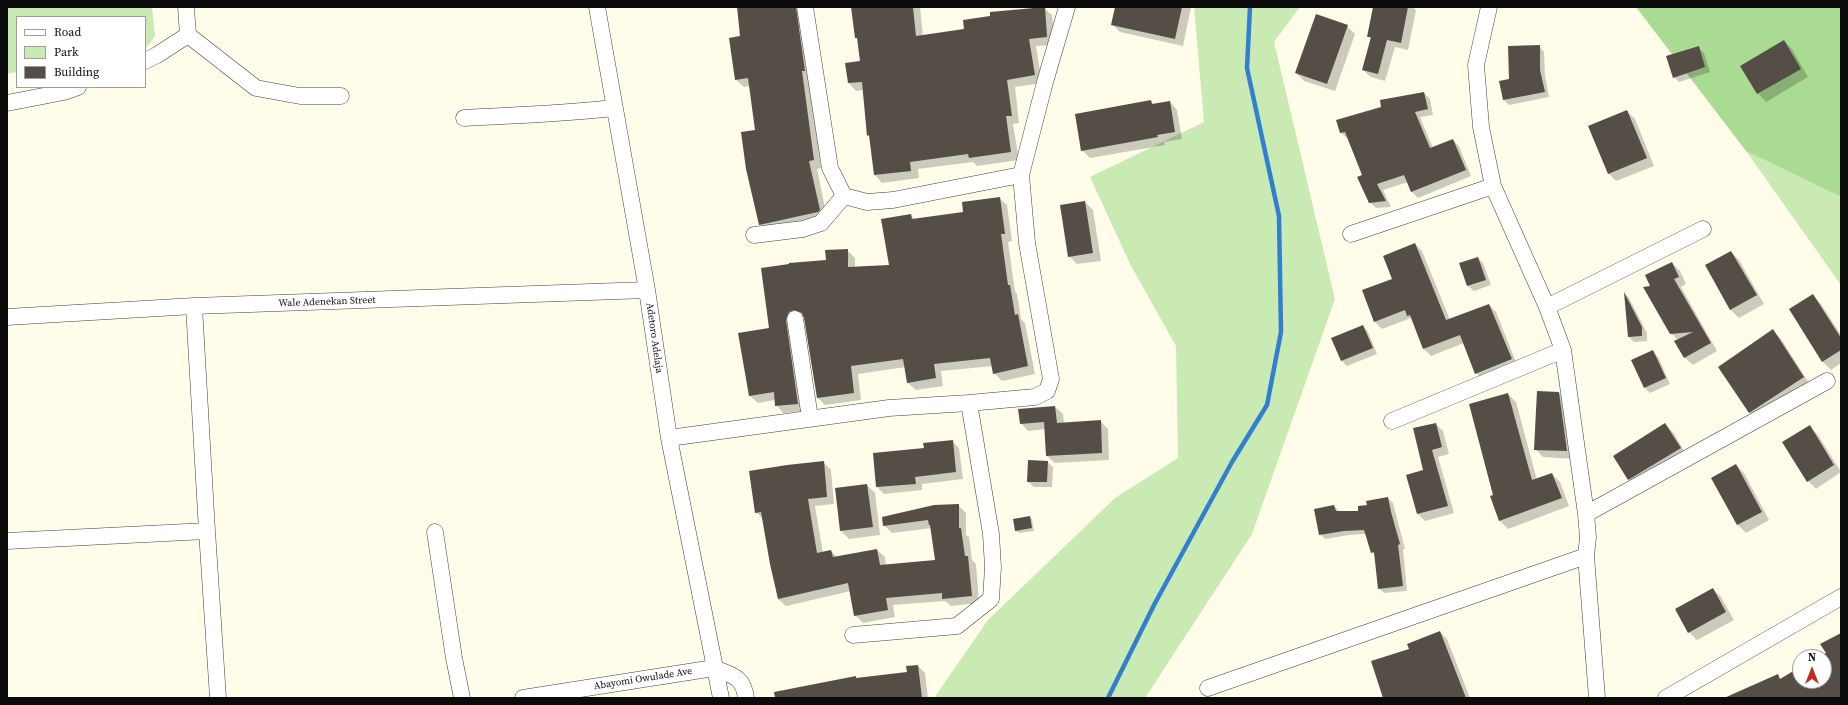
<!DOCTYPE html>
<style>
body{margin:0}
#map{position:relative;width:1848px;height:705px;overflow:hidden;background:#fffdea;font-family:"Source Serif 4",serif}
canvas{display:block}
.frame{position:absolute;inset:0;border:8px solid #0b0b0b;pointer-events:none}
.legend{position:absolute;left:16px;top:16px;width:130px;height:72px;box-sizing:border-box;background:#fff;border:1px solid #9d9d9d;margin:0;padding:5px 7px;list-style:none;font-size:12px;color:#0b0b0b}
.legend li{display:flex;align-items:center;gap:8px;height:20px}
.legend b{width:20px;border:1px solid #9d9d9d}
.north{position:absolute;left:1792px;top:649px;width:40px;height:40px;box-sizing:border-box;background:#fff;border:1px solid #9d9d9d;border-radius:50%;rotate:0deg;font-size:11px;font-weight:700;line-height:16px;text-align:center;color:#0b0b0b}
.north::after{content:'';display:block;margin:auto;width:14px;height:18px;background:#bf2b20;clip-path:polygon(50% 0,100% 100%,50% 72%,0 100%)}
</style>
<div id="map">
<canvas width="1848" height="705"></canvas>
<div class="frame"></div>
<ul class="legend">
<li><b style="height:5px;background:#fff"></b>Road</li>
<li><b style="height:11px;background:#c9eab3"></b>Park</li>
<li><b style="height:11px;background:#544e47"></b>Building</li>
</ul>
<div class="north">N</div>
</div>
<script>
const context = document.querySelector('canvas').getContext('2d');
context.lineJoin = 'round';
function paint(path, color) { context.fillStyle = color; context.fill(path, 'evenodd'); }
function trace(path, color, width, dash) { context.strokeStyle = color; context.lineWidth = width; context.lineCap = dash ? 'butt' : 'round'; context.setLineDash(dash || []); context.stroke(path); }
function drawText(font, color, halo, rows, align = 'center') {
  context.font = font + ' "Source Serif 4",serif'; context.lineWidth = 4; context.setLineDash([]); context.textBaseline = 'middle'; context.strokeStyle = halo; context.fillStyle = color; for (const [text, x, y, turn = 0] of rows) {
    context.save(); context.translate(x, y); context.rotate((+turn || 0) * Math.PI / 180); context.textAlign = isNaN(turn) ? turn : align; if (halo) context.strokeText(text, 0, 0); context.fillText(text, 0, 0); context.restore();
  }
}
const green = new Path2D(`
 M7 7H152L155 36 145 49V17H17V72L7 74Z
 M1194 7H1300L1274 42 1335 299 1252 534 1145 698H934L988 620 1115 498 1178 458 1176 346 1130 264 1090 177 1204 122Z
 M1746 151 1841 197V285Z`);
const forest = new Path2D(`
 M1636 7H1841V197L1746 151Z`);
const shadow = new Path2D(`
 M738 7H803L810 79 821 168 817 169 827 218 768 232 760 224 756 131 750 86 744 87 735 79 741 37Z
 M852 7H920L923 36 965 29 1044 8 1052 15 1055 45 1036 46 1042 83 1015 87 1019 123 1013 124 1019 160 977 166 973 162 918 169 919 178 882 183 875 175 870 137 868 135 863 90 856 91 849 83 846 64 862 62 858 40 856 37Z
 M1116 7H1191L1183 46 1120 32 1112 24Z
 M1374 7H1413L1416 10 1408 50 1395 47 1385 81 1371 77 1363 70 1371 39 1368 36Z
 M1347 26 1355 34 1335 91 1304 81 1296 73Z
 M1784 41 1792 49 1808 77 1766 102 1758 93Z
 M1539 46 1544 52 1545 76 1549 97 1509 105 1503 99 1510 79Z
 M1698 48 1704 53 1710 72 1679 82 1674 77Z
 M1424 93 1430 99 1433 115 1420 117 1433 148 1453 140 1459 146 1471 176 1418 198 1412 192 1408 182 1383 190 1391 207 1376 208 1370 202 1363 175 1348 139 1341 133 1382 108Z
 M1151 101 1154 105 1170 102 1177 110 1182 139 1164 142 1165 145 1090 158 1082 150Z
 M1627 111 1635 119 1654 166 1616 181 1608 173Z
 M999 198 1007 205 1012 241 1008 242 1015 291 1017 294 1021 319 1025 323 1035 374 1002 381 994 373 993 366 941 371 943 386 916 390 908 383 906 367 858 374 861 400 825 405 818 398 805 317H801L805 411 783 413 776 405 775 400 758 403 750 396 770 329 827 261 847 250 855 258V267L891 266 911 215 915 220 964 213Z
 M1085 202 1093 210 1101 261 1077 264 1069 256Z
 M1415 244 1422 251 1450 320 1489 305 1496 312 1518 367 1483 380 1476 373 1464 343 1431 356 1423 348 1411 318 1382 329 1375 322 1393 279Z
 M1731 252 1739 260 1764 304 1739 318 1731 310 1706 266Z
 M1478 258 1483 263 1491 285 1474 291 1468 286 1461 263Z
 M1672 263 1680 271 1686 284 1681 287 1717 351 1693 365 1685 358 1676 341 1678 340 1671 333Z
 M1625 294 1629 298 1647 333V341L1634 342 1629 337Z
 M1813 296 1821 304 1841 335V363L1831 370 1823 362 1790 310Z
 M1363 326 1368 332 1377 354 1347 366 1341 360Z
 M1773 331 1781 339 1811 386 1758 421 1750 413 1719 368Z
 M1653 352 1658 357 1670 384 1650 393 1645 388 1632 361Z
 M1559 393 1567 401 1574 459 1543 457 1535 449Z
 M1508 394 1516 402 1537 480 1552 474 1560 482 1569 506 1508 529 1500 521 1491 497 1495 495Z
 M1055 407 1063 414 1064 423 1100 421 1108 429 1109 460 1055 463 1047 456 1046 429 1028 431 1021 423Z
 M1436 424 1443 431 1449 454 1438 457 1454 513 1425 521 1418 514 1407 476 1425 471Z
 M1665 424 1673 432 1688 457 1637 487 1629 479Z
 M1810 427 1818 435 1841 472 1816 489 1808 481Z
 M952 441 959 448 963 479 922 484V490L884 494 877 487 874 454 925 449Z
 M823 462 831 470 834 504 815 506 823 553 831 551 837 557 877 550 885 557 886 565 936 561 932 528 892 533 884 525 958 505 966 513V535L969 537 972 560 976 564 979 603 951 606 945 601 893 605 895 617 863 623 855 615 851 591 786 606 778 599 764 520 756 512Z
 M1047 462 1053 467 1052 487H1034L1028 482Z
 M1736 465 1744 473 1769 520 1746 533 1738 525 1712 478Z
 M867 485 875 493 880 535 849 539 841 531Z
 M1388 498 1393 503 1405 549H1403L1407 591 1384 593 1379 588 1375 555 1372 552 1367 534 1349 535 1325 539 1320 534 1334 506 1339 511 1359 512 1368 506Z
 M1030 517 1032 519 1034 531 1019 533 1016 531 1014 520Z
 M1713 589 1721 597 1734 620 1697 640 1689 632Z
 M1440 632 1447 639 1470 698H1384L1410 649Z
 M918 666 925 673 928 698H782L856 677 858 679 908 673Z`);
const stream = new Path2D(`
 M1108 698 1154 605 1232 462 1267 405 1281 332 1279 216 1247 68 1250 7`);
const building = new Path2D(`
 M737 7H796L805 71H802L814 160 809 161 820 210 818 212 759 225 746 169 741 132 755 130 748 78 735 80 729 38 740 36Z
 M851 7H913L916 36 964 29 963 20 990 16V12L1045 7 1047 37 1029 39 1035 75 1007 80 1012 116H1006L1011 152 969 158 968 154 910 162 911 171 874 175 869 135 867 136 862 82 848 83 845 63 860 61 857 38H855Z
 M1115 7H1182L1175 39 1111 25Z
 M1373 7H1408L1401 43 1387 40 1378 74 1362 70 1371 37H1367Z
 M1316 14 1348 25 1327 84 1295 73Z
 M1784 40 1801 69 1757 94 1740 66Z
 M1540 45V70L1545 92 1503 100 1499 81 1509 79 1508 46Z
 M1699 46 1705 67 1673 78 1666 56Z
 M1424 92 1428 109 1415 112 1430 148 1453 139 1466 170 1411 192 1404 175 1377 184 1386 201 1369 203 1357 177 1362 175 1345 132 1340 133 1336 120 1381 107 1380 100Z
 M1151 100 1152 104 1170 101 1175 132 1157 135 1158 137 1081 151 1075 114Z
 M1627 110 1647 158 1608 174 1588 126Z
 M1000 197 1005 234H1001L1008 285H1010L1015 315 1018 314 1028 366 993 374 990 358 934 364 936 378 907 383 903 359 851 366 854 393 817 398 804 318 802 313 794 310 789 312 786 320 798 404 775 406 774 392 749 396 738 333 769 328 761 268 789 264V263L826 260 825 250 848 249V267L889 265 881 219 911 214 912 219 963 212 962 202Z
 M1085 201 1093 253 1068 257 1060 205Z
 M1415 243 1446 320 1489 304 1512 359 1475 374 1460 335 1423 349 1410 315 1407 316 1405 310 1374 322 1362 290 1392 279 1383 256Z
 M1731 251 1757 295 1730 310 1705 265Z
 M1478 257 1486 280 1467 286 1459 263Z
 M1672 262 1679 277 1674 279 1711 343 1684 358 1674 341 1693 332 1670 334 1643 287 1650 286 1645 275Z
 M1624 292 1642 327V336L1628 337Z
 M1813 294 1841 338V350L1822 362 1789 309Z
 M1363 325 1373 348 1341 361 1331 338Z
 M1773 329 1804 377 1749 413 1718 367Z
 M1653 350 1666 378 1644 388 1631 360Z
 M1537 391 1559 392 1567 451 1534 450Z
 M1508 393 1532 480 1552 473 1562 498 1499 521 1490 496 1493 495 1469 404Z
 M1055 406 1057 423 1101 420 1102 453 1046 456 1044 422 1020 424 1018 409Z
 M1436 423 1442 447 1432 450 1448 506 1417 514 1406 475 1423 470 1413 428Z
 M1665 423 1681 448 1628 480 1613 456Z
 M1810 425 1834 465 1807 482 1782 442Z
 M953 440 956 472 915 477 916 484 876 487 873 453 924 448 923 443Z
 M1028 460 1048 461 1047 482H1027Z
 M824 461 827 497 808 499 817 553 831 550 833 557 877 549 880 565 935 560 930 525H929L928 520 883 526 882 517 934 505 959 504V528H961L965 556H968L972 596 942 599V593L886 598 888 610 854 616 848 583 778 599 770 564 761 512 755 513 749 471 787 465Z
 M1736 464 1762 512 1737 525 1711 478Z
 M867 484 873 527 840 531 835 488Z
 M1388 497 1391 512 1400 544 1398 545 1403 586 1378 589 1374 552 1371 553 1364 530 1344 531 1319 535 1314 509 1334 505 1336 511H1358V506L1367 505 1366 501Z
 M1030 516 1032 528 1015 531 1013 519Z
 M1713 588 1726 612 1688 633 1675 609Z
 M1440 631 1466 698H1383L1371 661 1409 649 1407 644Z
 M1841 633V698H1724L1778 674 1780 679 1800 667V681H1824V654L1826 653 1820 644Z
 M918 665 922 698H775L774 692 856 676V678L907 672 906 666Z`);
const minor = new Path2D(`
 M597 7 647 290 669 438 721 698
 M805 7 830 168 844 196 867 202 893 200 1021 175
 M1489 7 1476 65 1481 127 1493 186 1547 307 1563 350 1586 514 1588 537 1586 556 1597 698
 M188 35 256 88 300 96H341
 M145 61 157 55 188 35 186 7
 M7 103 64 92 78 87
 M464 118C514 115 564 114 614 108
 M1351 234 1493 186
 M754 235 803 229 821 223 844 196
 M194 306 207 531 218 698
 M1547 307 1703 229
 M7 317 194 306 647 290
 M795 319 810 418
 M1392 421 1563 350
 M669 438 889 408 969 403 1035 397 1047 391 1051 379 1027 243 1021 175 1045 82 1067 7
 M1586 514 1827 381
 M435 532 454 658 462 698
 M7 541 207 531
 M853 635 957 626 991 599 993 567 991 534 969 403
 M714 668C733 676 743 676 746 698
 M1208 688 1586 556
 M523 698 714 668
 M1666 698 1841 597`);
const streetNames = [
 ["Wale Adenekan Street",327,302,-2],
 ["Adetoro Adelaja",654,338,82],
 ["Abayomi Owulade Ave",643,679,-9]
];
paint(green, '#c9eab3');
paint(forest, '#aadb92');
paint(shadow, '#0003');
trace(stream, '#327fd1', 4.5);
paint(building, '#544e47');
trace(minor, '#3e3e3e', 17);
trace(minor, '#fff', 16);
drawText('10px', '#0b0b0b', '#fff', streetNames);
</script>
